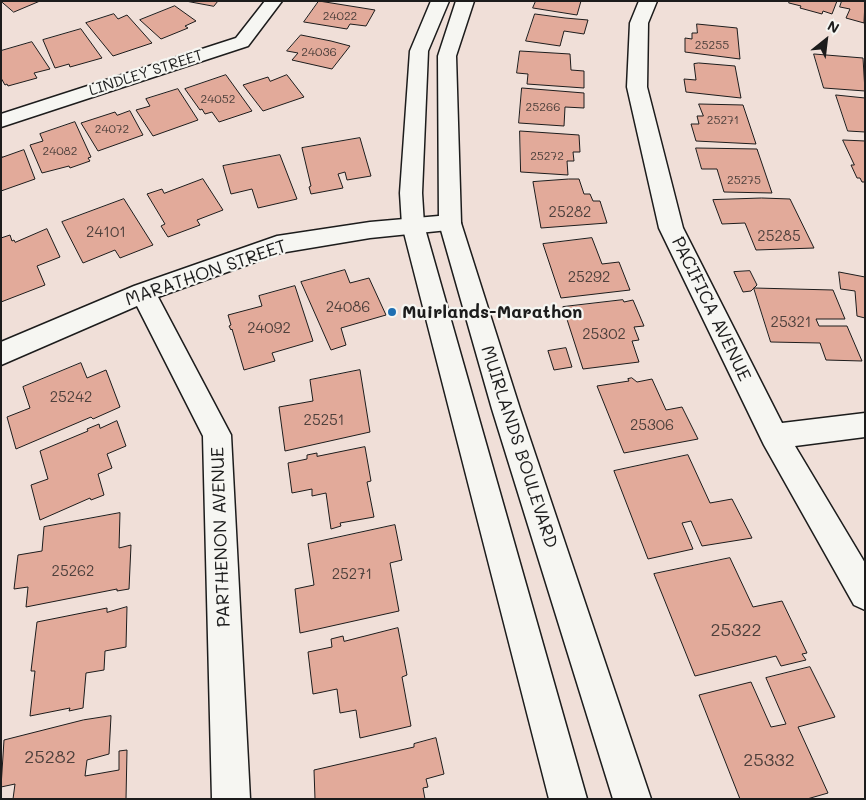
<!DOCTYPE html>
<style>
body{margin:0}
#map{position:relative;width:866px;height:800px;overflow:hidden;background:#f0dfd8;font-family:Mali,sans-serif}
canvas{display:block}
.frame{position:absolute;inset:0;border:2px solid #1c1c1c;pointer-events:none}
.north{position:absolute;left:801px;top:15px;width:50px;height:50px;-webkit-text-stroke:4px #f6f6f2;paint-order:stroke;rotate:29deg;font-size:14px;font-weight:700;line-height:20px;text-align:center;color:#1c1c1c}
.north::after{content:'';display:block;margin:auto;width:18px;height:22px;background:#1c1c1c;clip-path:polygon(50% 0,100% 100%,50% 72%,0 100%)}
</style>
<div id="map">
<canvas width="866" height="800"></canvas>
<div class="frame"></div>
<div class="north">N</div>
</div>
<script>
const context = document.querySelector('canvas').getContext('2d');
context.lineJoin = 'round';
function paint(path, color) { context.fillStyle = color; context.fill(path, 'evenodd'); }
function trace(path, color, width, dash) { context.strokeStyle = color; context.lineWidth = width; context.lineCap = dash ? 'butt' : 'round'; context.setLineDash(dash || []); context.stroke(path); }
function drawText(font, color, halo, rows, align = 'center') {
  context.font = font + ' Mali,sans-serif'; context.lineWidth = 4.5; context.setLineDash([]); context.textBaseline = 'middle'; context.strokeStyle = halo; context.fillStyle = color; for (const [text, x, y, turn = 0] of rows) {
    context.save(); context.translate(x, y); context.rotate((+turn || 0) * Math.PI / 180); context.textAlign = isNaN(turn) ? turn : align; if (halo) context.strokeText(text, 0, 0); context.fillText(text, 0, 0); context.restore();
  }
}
const building = new Path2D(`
 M1 1H40L14 12Z
 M186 1H218L214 6Z
 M319 1 375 10 366 26 350 24 347 29 304 22Z
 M536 1H581L577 15 533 8Z
 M790 1H837L832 14 823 11 822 14 800 8 801 6 789 3Z
 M842 1H865L864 23 846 18 850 9 840 7Z
 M175 6 196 21 185 26 188 28 161 39 140 20Z
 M114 14 118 19 127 15 152 43 113 56 86 23Z
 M535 14 565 18 588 20 584 34 564 31 560 46 526 41Z
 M697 24 737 28 740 59 685 52V38L692 39V33H697Z
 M81 29 102 58 70 67 69 64 55 68 43 40Z
 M301 35 331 41 350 46 332 69 292 60 298 53 287 51Z
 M32 42 50 69 34 73 37 78 8 86 7 84 5 85 1 78V51Z
 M520 51 570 54 571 70 584 71V88L527 84 528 74 517 73Z
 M814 54 863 58 865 91 824 88Z
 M699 63 735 66 741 98 686 92 684 79 696 80 694 64Z
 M226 75 252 111 219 122 212 112 205 114 202 109 200 110 185 89Z
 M287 75 304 97 263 111 243 85 268 77 270 81Z
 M522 88 584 93V108L565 107 564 126 519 123Z
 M178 89 198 120 153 136 136 110 150 106 146 99Z
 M836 95 865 98V132L848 131Z
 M699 104 743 105 756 144 696 141 691 124H699L697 116H703Z
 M130 111 143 135 98 151 81 123 115 112 117 115Z
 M75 122 91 157 88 158 90 161 70 168 69 166 42 173 30 145 43 141 40 134Z
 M520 131 579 135 580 152H573L574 161H567L568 175 521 172Z
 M360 138 371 176 347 180 345 172 338 174 343 188 311 194 309 187 311 186 302 148Z
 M843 140 865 141V182H862L860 178H857L851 165H854Z
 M696 148 757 149 772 193 724 192 717 169H702Z
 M24 150 35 179 1 191V154L2 157Z
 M280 155 297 199 258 208 252 189 231 194 223 166Z
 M203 179 223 210 197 220 200 225 168 237 161 226 165 224 147 194 162 189 164 193Z
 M569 179H579L584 194H590L593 201H600L607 223 541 228 533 182Z
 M762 198 790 199 814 248 756 250 745 223 722 224 713 200Z
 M124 199 153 245 120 258 115 250 83 263 62 222Z
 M47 229 60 257 37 266 45 285 1 302V238L10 235 12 241 14 240 15 242Z
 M592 238 602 264 619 262 630 290 561 298 543 244Z
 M345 270 350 283 369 278 386 315 341 328 346 345 331 350 301 282Z
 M750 271 757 285 751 291 743 292 734 272Z
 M839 272 865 277V318L857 316 855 291 841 289Z
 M295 286 313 341 272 353 275 361 244 370 232 329 231 330 229 326 231 325 228 315 262 306 259 296Z
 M754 288 833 290 845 319H816L819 326H847L862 361 826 360 820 343 771 342Z
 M623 300 624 302 633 300 644 326 634 327 639 340 632 341 639 362 583 369 563 307Z
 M566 348 572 367 554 370 548 351Z
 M81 363 87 378 106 370 120 407 93 419 91 417 16 449 7 417 30 408 23 387Z
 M360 370 370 432 285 451 279 407 313 401 310 380Z
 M632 378 637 382 652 379 666 410 682 407 698 439 624 453 597 386 629 381 628 379Z
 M117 421 126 446 107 454 112 468 98 474 104 495 91 500 90 498 40 520 31 485 48 479 40 451 88 431 87 429 99 424 100 428Z
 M365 447 371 481 367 482 374 517 340 523 341 526 331 529 326 493 312 496V489L292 493 288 463 307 459V455L317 453V456Z
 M688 455 710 503 732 499 752 538 702 546 691 521 682 523 693 549 648 559 614 471Z
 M120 513 119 548 131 545 129 589 117 591V589L26 607 28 587 14 589 18 555 42 551 44 527Z
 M395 525 402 560 390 563 399 611 300 633 295 589 314 585 308 544Z
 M730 558 753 607 782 601 807 653 802 654 806 660 781 666 776 656 695 676 654 574Z
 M127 607 126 647 105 651 104 670 86 673 83 708 69 711 70 708 30 716 35 671H31L37 622 107 608V612Z
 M398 628 407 675 402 677 411 726 360 738 356 710 340 713 337 689 313 694 308 652 332 647 331 639 343 636 344 641Z
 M810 667 835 717 798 727 828 793 807 799H740L699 695 751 682 771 727 786 724 766 678Z
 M111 716 109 754 87 760 85 776 119 770V751L127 750 126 799H13L15 784 1 787 4 740 83 720Z
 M436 738 444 774 426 779 428 787 423 788 425 799H315L314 770 414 747V744Z`);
const minor = new Path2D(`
 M265 1H282L248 46 1 127V114L236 38Z
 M639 1H657L648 23 647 87 683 228 782 423 865 413V437L795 446 865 563V610L854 605 764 445 659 228 627 87 630 23Z
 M450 215 458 217 461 223 458 229 370 238 280 253 158 297 231 435 250 799H212L203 436 137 306 1 365V342L134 286 277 236 370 222Z`);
const major = new Path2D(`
 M431 1H449L428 51 422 193 424 225 587 799H549L402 225 400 193 410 51Z
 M456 1H474L456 56 461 223 520 409 651 799H613L492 409 439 223 438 56Z`);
const markers = [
 [392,312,5,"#1f6fb2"]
];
const farNumbernames = [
 ["24022",340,16],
 ["25255",712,45],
 ["24036",319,52],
 ["24052",218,99],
 ["25266",543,107],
 ["25271",723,120],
 ["24072",112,129],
 ["24082",60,151],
 ["25272",547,156],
 ["25275",744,180]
];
const farStreetnames = [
 ["LINDLEY STREET",146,73,-18]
];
const numberNames = [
 ["25282",570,212],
 ["24101",106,232],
 ["25285",779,236],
 ["25292",589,277],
 ["24086",348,307],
 ["25321",791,322],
 ["24092",269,328],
 ["25302",604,334],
 ["25242",71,397],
 ["25251",324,420],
 ["25306",652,425],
 ["25262",73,571],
 ["25271",352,574]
];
const streetNames = [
 ["MARATHON STREET",206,273,-19],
 ["PACIFICA AVENUE",711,309,64],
 ["MUIRLANDS BOULEVARD",519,447,72],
 ["PARTHENON AVENUE",221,537,-92]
];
const poiNames = [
 ["Muirlands-Marathon",402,312]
];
const nearNumbernames = [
 ["25322",736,630],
 ["25282",50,757],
 ["25332",769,760]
];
paint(building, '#e2aa9a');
trace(building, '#1c1c1c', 1);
trace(minor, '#1c1c1c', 3);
trace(major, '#1c1c1c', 3);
paint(minor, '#f6f6f2');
paint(major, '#f6f6f2');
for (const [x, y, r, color] of markers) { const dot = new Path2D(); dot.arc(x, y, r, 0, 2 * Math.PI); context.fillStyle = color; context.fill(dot); trace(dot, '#f6f6f2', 2); }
drawText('12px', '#4e403c', null, farNumbernames);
drawText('15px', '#1c1c1c', '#f6f6f2', farStreetnames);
drawText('15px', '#4e403c', null, numberNames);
drawText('18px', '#1c1c1c', '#f6f6f2', streetNames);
drawText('bold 18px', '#1c1c1c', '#f6f6f2', poiNames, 'left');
drawText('18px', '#4e403c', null, nearNumbernames);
</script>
